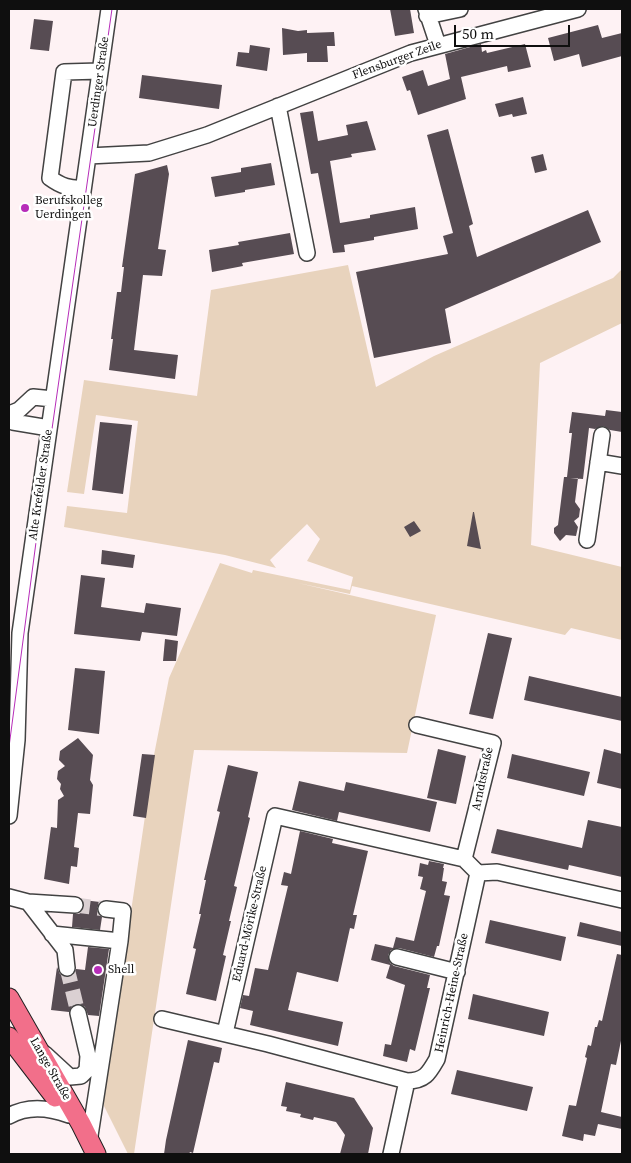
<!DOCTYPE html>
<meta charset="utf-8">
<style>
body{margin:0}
#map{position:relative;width:631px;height:1163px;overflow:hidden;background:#fef2f4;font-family:"Source Serif 4",serif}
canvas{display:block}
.frame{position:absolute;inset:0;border:10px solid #0f0f0f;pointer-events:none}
.scale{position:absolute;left:454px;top:25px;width:116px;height:22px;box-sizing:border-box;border:2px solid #0f0f0f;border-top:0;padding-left:6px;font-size:15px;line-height:18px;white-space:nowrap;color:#0f0f0f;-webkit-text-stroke:4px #fff;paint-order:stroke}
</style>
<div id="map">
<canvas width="631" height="1163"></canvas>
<div class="frame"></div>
<div class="scale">50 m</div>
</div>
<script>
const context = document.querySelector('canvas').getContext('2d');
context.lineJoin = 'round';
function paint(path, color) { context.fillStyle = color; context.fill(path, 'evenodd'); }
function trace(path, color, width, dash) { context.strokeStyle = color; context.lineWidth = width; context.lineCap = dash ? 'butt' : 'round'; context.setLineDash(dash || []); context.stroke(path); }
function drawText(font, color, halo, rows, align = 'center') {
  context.font = font + ' "Source Serif 4",serif'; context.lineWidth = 5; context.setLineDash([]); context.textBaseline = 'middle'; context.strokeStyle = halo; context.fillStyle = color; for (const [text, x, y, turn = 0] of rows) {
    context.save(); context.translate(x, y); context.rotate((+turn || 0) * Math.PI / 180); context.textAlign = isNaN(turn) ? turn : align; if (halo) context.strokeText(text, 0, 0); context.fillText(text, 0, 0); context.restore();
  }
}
const green = new Path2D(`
 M348 265 376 387 434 356 613 278 622 269V323L540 363 531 545 622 567V640L571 628 565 635 352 586 350 594 298 583 436 615 407 753 194 750 134 1154H128L104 1106V1095L154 755 169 678 220 563 252 573 253 570 350 590 353 577 307 561 320 539 307 524 270 560 276 568 225 555 64 527 67 506 127 513 138 421 96 415 84 494 67 492 84 380 197 396 211 290Z`);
const building = new Path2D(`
 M390 9H410L414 33 395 36Z
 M34 19 53 21 49 51 30 49Z
 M598 25 602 38 622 33V56L582 67 579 54 554 61 548 38Z
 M282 28 298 31 307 30V33L334 32 335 46H327L328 62H307V53L283 55Z
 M481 44 482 52 486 50 487 53 525 44 531 67 508 72 507 66 461 77 466 99 418 115 410 90 407 91 402 77 423 70 428 86 450 79 445 54Z
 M250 45 270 48 267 71 236 66 238 52 249 53Z
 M142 75 222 85 219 109 139 98Z
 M523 97 527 114 513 117 512 114 499 117 495 104Z
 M313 111 318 141 348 135 346 125 367 121 376 150 351 154 352 157 330 161 340 223 370 218V215L415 207 418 229 374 237V240L344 245 345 252 333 253 318 173 311 174 300 113Z
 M448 129 473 224 469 226 477 257 588 210 601 242 445 309 451 343 374 358 356 272 448 254 443 236 453 233 427 135Z
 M543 154 547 170 535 173 531 157Z
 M271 163 275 185 245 190V192L215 197 211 177 241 172V168Z
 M167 165 169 174 158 249 166 250 162 276 143 275 134 350 178 355 175 379 109 370 113 339H111L117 292H121L124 267H122L135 174Z
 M290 233 294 254 242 263 243 266 212 272 209 250 239 245 238 242Z
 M606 410 622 412V432L610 430 603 426 595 429 589 428 583 479 570 478H578L575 502 580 509 579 517 574 521 578 527 576 536 566 535 560 541 554 533V528L558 525 564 477H567L572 433H569L572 412 605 416Z
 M100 422 132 425 123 494 92 490Z
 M473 512H474L481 549 467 546Z
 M414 521 421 531 410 537 404 527Z
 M102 550 135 555 133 568 101 564Z
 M81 575 105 578 101 607 144 613 146 603 181 608 177 636 142 632 140 641 74 634Z
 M488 633 512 638 493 719 469 714Z
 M165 639 178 641 176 661H163Z
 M75 668 105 671 99 734 68 730Z
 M529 676 622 697V721L524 700Z
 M78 738 93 755 90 780 93 785 90 814 78 813 74 847 79 848 77 867 71 866 69 884 44 879 51 827 57 828 58 800 64 796 60 789 61 784 57 779 58 771 65 766 59 760 60 751Z
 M438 749 466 756 456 804 427 798Z
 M604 749 622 754V789L597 783Z
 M142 754 155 755 146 818 133 816Z
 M512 754 590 772 584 796 507 778Z
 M228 765 258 772 248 817 250 818 234 886 237 887 229 921H231L223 955 226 956 216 1001 186 994 196 949 193 948 201 914H199L206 880H204L220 812 217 811Z
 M299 781 344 791 346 782 437 802 430 832 339 812 337 821 292 810Z
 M588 820 622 827V877L569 865 568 870 491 853 497 829 582 848Z
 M300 831 333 839 332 843 368 851 353 915H357L354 929 350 928 338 982 297 972 288 1010 343 1022 338 1046 250 1025 253 1011 240 1008 243 995 249 996 255 968 268 970 288 886 281 885 284 872 291 874Z
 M429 861 444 864 443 868H444L442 881 447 882 444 895 450 896 439 946H437L434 957 399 948 391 950 388 955 390 963 394 966 430 975 427 988H430L415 1051 410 1049 407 1062 383 1056 385 1044 391 1045 405 985 386 978 390 965 371 960 375 944 393 948 396 937 414 941 426 891 420 889 423 877 418 876 420 863 428 865Z
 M83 900 100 902 97 908 98 913 102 917 100 930 72 927 73 914H79L83 910 84 905Z
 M490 920 566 937 561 961 485 943Z
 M580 922 622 932V946L577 936Z
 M88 947 109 949 99 1016 88 1015 85 1007 80 1004 72 1006 69 1012 51 1010 57 967 60 974 68 977 73 975 76 969 85 970Z
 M617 954 622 955V1036L616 1065 611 1064 601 1112 622 1117V1129L598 1124 595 1136 584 1134 583 1141 562 1136 569 1105 576 1106 587 1058 585 1057 588 1045 591 1046 595 1027H597L599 1020 602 1021Z
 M473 994 549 1012 544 1036 468 1019Z
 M188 1040 222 1048 219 1063 214 1062 193 1153 190 1152 189 1154H164L166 1140Z
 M457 1070 533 1087 527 1111 451 1094Z
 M286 1082 354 1098 373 1128 368 1154H340L345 1135 336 1122 314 1117 313 1120 300 1117 301 1114 286 1111 287 1107 281 1106Z`);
const minorTunnel = new Path2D(`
 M75 905 106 909
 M67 968 78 1013`);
const minor = new Path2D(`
 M426 9 438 45
 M427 16 460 9
 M278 106 307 253
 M88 156 149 153 207 135 411 53 578 9
 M83 188C70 189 61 186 50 178L64 72 100 71
 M9 414 19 410 33 397 53 399
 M9 420 13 422 49 428
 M598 462 622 466
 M587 540 602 435
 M417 725 493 743 464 859
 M9 816 17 740 20 633 109 9
 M9 897 28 902 65 950 67 968
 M28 902 75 905
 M106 909 123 911 120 941
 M52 934 120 941 89 1142
 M397 957 457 972
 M162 1019 268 1044 407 1081
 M225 1033 275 816 464 859 478 873 497 872 622 900
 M45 1054 70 1077 81 1076 87 1070 88 1056 78 1013
 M9 1116C28 1105 50 1108 69 1115
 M391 1154 407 1081C425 1081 429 1073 437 1059L478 873`);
const major = new Path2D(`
 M9 998 81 1124 96 1154
 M9 1037 55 1097`);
const tram = new Path2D(`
 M9 747 38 527 112 9`);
const markers = [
 [25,208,5,"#b72db9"],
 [98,970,5,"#b72db9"]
];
const streetNames = [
 ["Flensburger Zeile",397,60,-20],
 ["Uerdinger Straße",99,82,-82],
 ["Alte Krefelder Straße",41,485,-82],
 ["Arndtstraße",483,779,-78],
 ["Eduard-Mörike-Straße",250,924,-77],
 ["Heinrich-Heine-Straße",452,993,-78],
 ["Lange Straße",50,1069,60]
];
const poiNames = [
 ["Berufskolleg",35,201],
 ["Uerdingen",35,215],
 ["Shell",108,970]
];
paint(green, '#e8d3bd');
paint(building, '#574c53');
trace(minorTunnel, '#dad0d2', 15, [15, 8]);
trace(minor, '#424242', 18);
trace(major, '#202020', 21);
trace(minor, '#fff', 15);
trace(major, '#f26f8a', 19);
trace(tram, '#b72db9', 1);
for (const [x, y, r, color] of markers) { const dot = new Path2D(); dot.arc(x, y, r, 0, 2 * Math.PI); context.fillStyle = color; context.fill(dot); trace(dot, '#fff', 2); }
drawText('12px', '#0f0f0f', '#fff', streetNames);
drawText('12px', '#0f0f0f', '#fff', poiNames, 'left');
</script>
